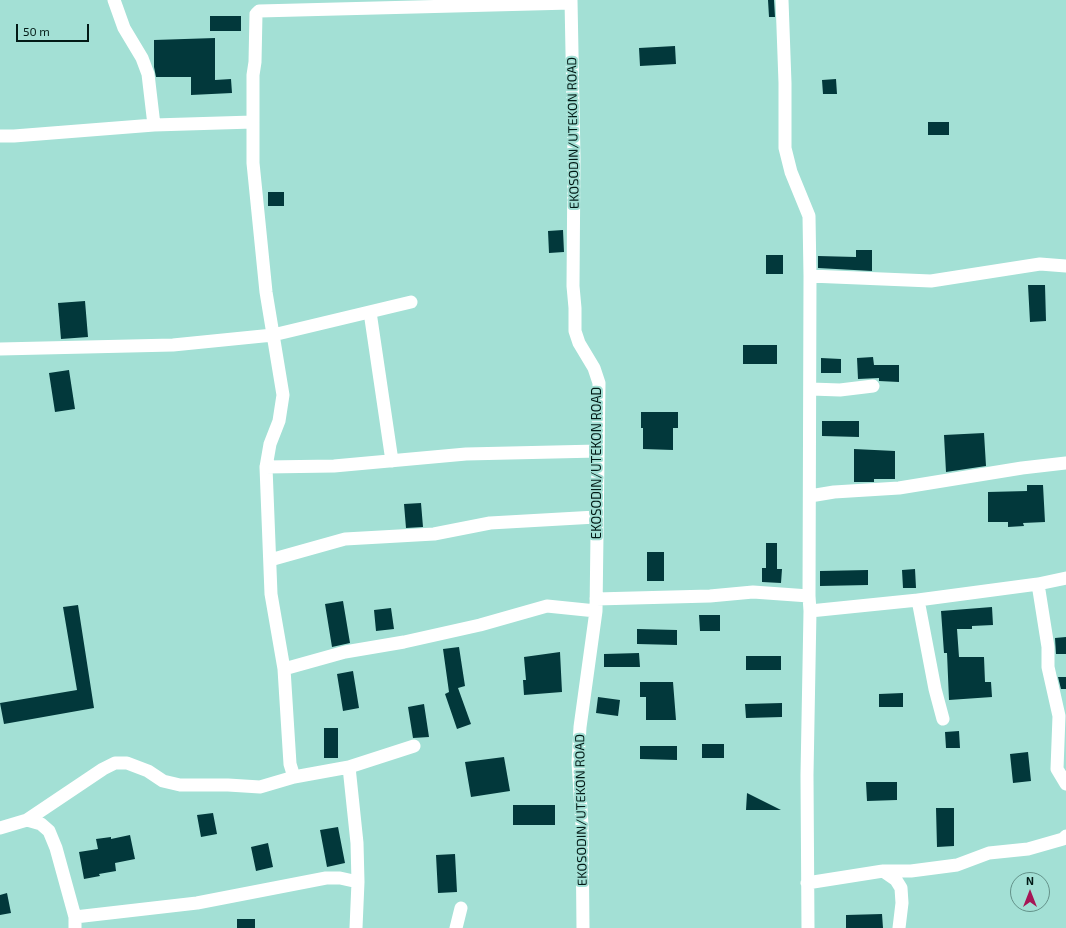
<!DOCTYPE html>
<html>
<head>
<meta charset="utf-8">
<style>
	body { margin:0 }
	#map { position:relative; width:1066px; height:928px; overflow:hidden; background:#a3e0d5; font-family:"Exo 2",sans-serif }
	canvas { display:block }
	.north { position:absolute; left:1010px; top:872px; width:40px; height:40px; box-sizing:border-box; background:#a3e0d5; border:1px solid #639189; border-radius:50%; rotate:0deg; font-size:11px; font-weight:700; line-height:16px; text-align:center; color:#021a16 }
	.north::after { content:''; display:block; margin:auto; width:14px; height:18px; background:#a61656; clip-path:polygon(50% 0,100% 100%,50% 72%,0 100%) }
	.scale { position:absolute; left:16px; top:24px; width:73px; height:18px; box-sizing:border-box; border:2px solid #021a16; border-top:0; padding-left:5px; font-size:12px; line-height:14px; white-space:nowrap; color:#021a16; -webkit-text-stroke:3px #a3e0d5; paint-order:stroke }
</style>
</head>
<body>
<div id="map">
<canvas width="1066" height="928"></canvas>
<div class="north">N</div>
<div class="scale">50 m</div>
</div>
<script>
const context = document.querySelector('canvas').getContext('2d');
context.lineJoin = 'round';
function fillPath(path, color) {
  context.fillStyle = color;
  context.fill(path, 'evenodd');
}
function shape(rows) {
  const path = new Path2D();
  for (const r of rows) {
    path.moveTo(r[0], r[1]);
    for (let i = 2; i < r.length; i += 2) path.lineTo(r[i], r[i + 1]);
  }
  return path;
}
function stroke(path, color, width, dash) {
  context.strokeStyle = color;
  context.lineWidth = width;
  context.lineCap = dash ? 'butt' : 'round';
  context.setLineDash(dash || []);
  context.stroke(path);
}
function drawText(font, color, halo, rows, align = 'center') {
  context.font = font + ' "Exo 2",sans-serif';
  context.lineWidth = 4;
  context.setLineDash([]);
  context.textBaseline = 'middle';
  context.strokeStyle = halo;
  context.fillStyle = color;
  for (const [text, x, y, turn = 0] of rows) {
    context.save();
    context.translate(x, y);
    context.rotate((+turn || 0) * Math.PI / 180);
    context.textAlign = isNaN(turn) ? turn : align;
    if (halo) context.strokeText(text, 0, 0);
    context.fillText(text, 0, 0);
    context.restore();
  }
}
const building = shape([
	[768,0,774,0,775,17,769,17],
	[210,16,241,16,241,31,210,31],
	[215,38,215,80,231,79,232,93,191,95,191,77,156,77,154,67,154,40],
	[675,46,676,64,640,66,639,48],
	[836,79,837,94,823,94,822,80],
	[928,122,949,122,949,135,928,135],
	[268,192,284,192,284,206,268,206],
	[563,230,564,252,549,253,548,231],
	[856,250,872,250,872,271,818,268,818,256,856,257],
	[766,255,783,255,783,274,766,274],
	[1028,285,1045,285,1046,321,1030,322],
	[85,301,88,337,61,339,58,303],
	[743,345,777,345,777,364,743,364],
	[873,357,874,365,899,365,899,382,879,381,879,378,858,379,857,358],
	[821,358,841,359,841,373,821,373],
	[69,370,75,409,55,412,49,373],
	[641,412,678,412,678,428,673,428,673,450,643,449,643,428,641,428],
	[822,421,859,421,859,437,822,436],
	[984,433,986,466,946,472,944,435],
	[854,449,895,451,895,479,874,479,874,482,854,482],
	[1027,485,1043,485,1045,522,1023,523,1024,526,1008,527,1008,522,988,522,988,492,1027,491],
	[421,503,423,527,406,528,404,504],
	[766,543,777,543,777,569,782,569,781,583,762,582,762,568,766,568],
	[647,552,664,552,664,581,647,581],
	[915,569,916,588,903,588,902,570],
	[868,570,868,585,820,586,820,571],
	[343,601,350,643,332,647,325,604],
	[78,605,94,708,4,724,0,703,77,690,63,607],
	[992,607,993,625,972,626,972,629,957,629,959,657,984,657,985,682,991,682,992,697,949,700,947,653,944,653,941,611],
	[391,608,394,629,376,631,374,610],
	[699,615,720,615,720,631,700,631],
	[637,629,677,630,677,645,637,644],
	[1066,637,1066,654,1056,654,1055,638],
	[459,647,465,686,458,688,471,724,457,729,445,694,449,692,443,649],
	[560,652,562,692,524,695,523,680,526,680,524,657],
	[639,653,640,667,604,667,604,654],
	[746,656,781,656,781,670,746,670],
	[353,671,359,708,343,711,337,674],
	[1058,677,1066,677,1066,689,1061,689],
	[640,682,673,682,676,720,646,720,646,697,640,697],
	[903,693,903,707,879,707,879,694],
	[598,697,620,700,618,716,596,713],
	[782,703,782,717,746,718,745,704],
	[424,704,429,737,413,738,408,707],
	[324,728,338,728,338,758,324,758],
	[959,731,960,748,946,748,945,732],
	[702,744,724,744,724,758,702,758],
	[640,746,677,746,677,760,640,759],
	[1028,752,1031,781,1013,783,1010,754],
	[504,757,510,791,471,797,465,762],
	[866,782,897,782,897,800,867,801],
	[747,793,781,810,746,810],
	[513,805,555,805,555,825,513,825],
	[936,808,954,808,954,846,937,847],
	[213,813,217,834,201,837,197,815],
	[338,827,345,863,327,867,320,830],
	[130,835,135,859,115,863,116,871,99,874,100,876,84,879,79,852,98,849,96,839,111,837,111,839],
	[268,843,273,867,256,871,251,847],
	[455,854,457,892,438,893,436,855],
	[7,893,11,913,0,915,0,895],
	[882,914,883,928,846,928,846,915],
	[237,919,255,919,255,928,237,928]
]);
const minor = shape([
	[114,0,124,28,142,58,148,74,154,125],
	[571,0,574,157,573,286,575,308,575,331,579,343,594,368,599,383,596,611,580,727,578,762,582,825,583,928],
	[782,0,785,83,785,148,791,172,809,216,810,276,809,596,810,611,807,775,808,928],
	[0,136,14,136,154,125,253,122],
	[810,276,931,281,1040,264,1066,266],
	[370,312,392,461],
	[0,349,173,345,273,335,411,302],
	[811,389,840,390,873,386],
	[266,467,334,466,466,454,598,451],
	[810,496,834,492,899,488,1022,468,1066,463],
	[270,560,345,539,434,534,490,523,596,517],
	[1038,584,1048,647,1048,667,1059,716,1057,769,1066,784],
	[596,599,710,596,753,592,809,596],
	[918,600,935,689,943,719],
	[810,611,918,600,1038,584,1066,578],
	[284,669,345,652,404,642,480,625,547,606,596,611],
	[349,767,357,843,358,882,356,928],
	[294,777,290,764,284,669,271,594,266,467,270,444,279,421,283,395,266,292,253,163,253,75,255,62,256,14,259,11,571,3],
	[27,820,103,769,115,763,127,763,148,771,163,781,180,785,228,785,260,787,294,777,349,767,414,746],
	[0,828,27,820,41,824,49,831,56,848,75,917,75,928],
	[883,871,896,880,901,888,902,903,899,928],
	[807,883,883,871,911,871,957,865,989,853,1028,849,1063,839,1066,836],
	[75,917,197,903,326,878,340,878,358,882],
	[456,928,461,908]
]);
const streetNames = [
	["EKOSODIN/UTEKON ROAD",573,133,-91],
	["EKOSODIN/UTEKON ROAD",597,463,-90],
	["EKOSODIN/UTEKON ROAD",581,810,-91]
];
fillPath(building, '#02383b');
stroke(minor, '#fff', 13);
drawText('13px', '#021a16', '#a3e0d5', streetNames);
</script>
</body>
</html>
